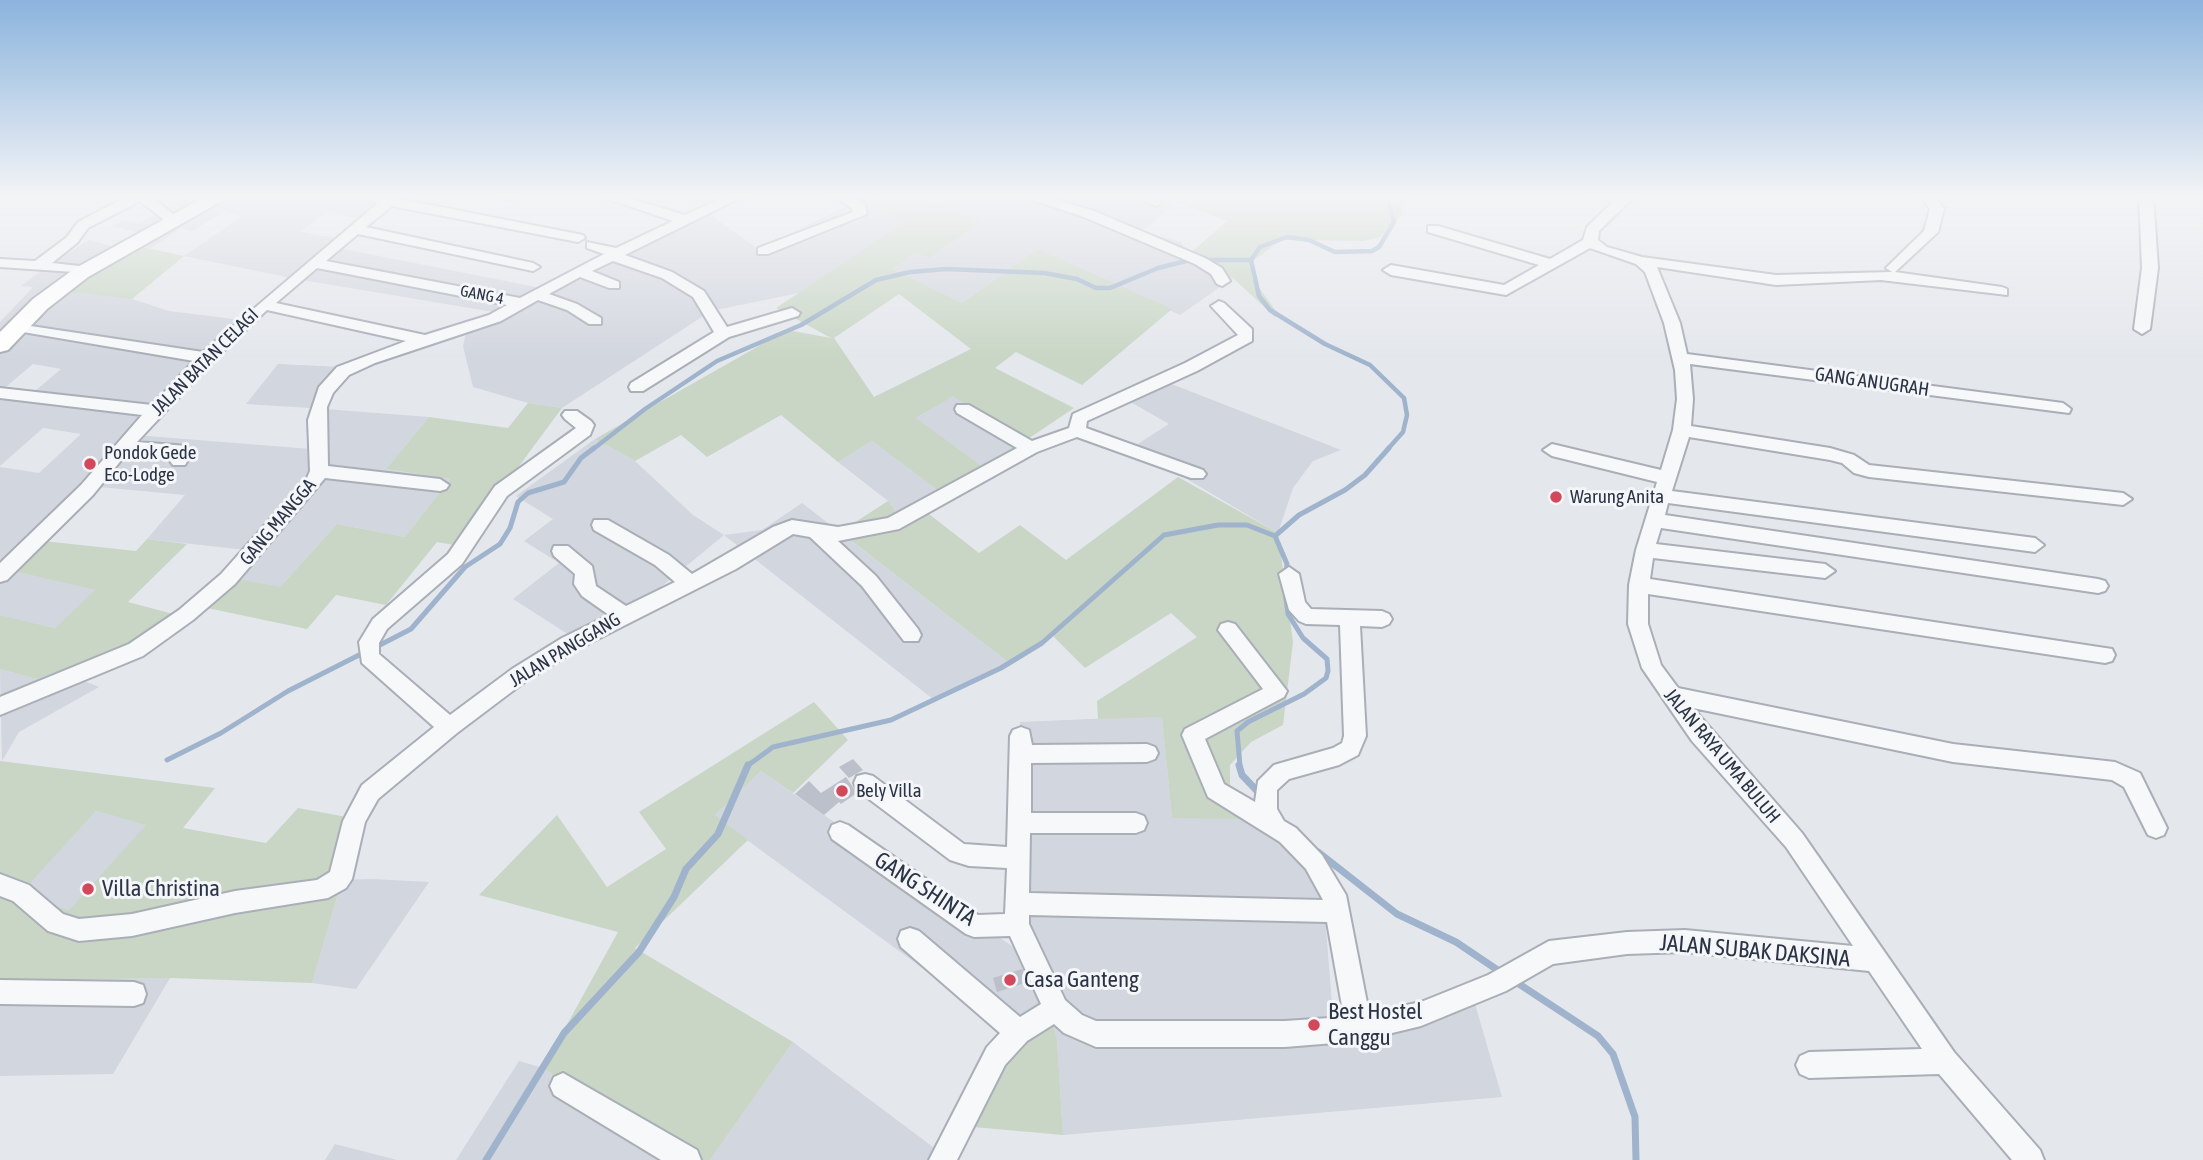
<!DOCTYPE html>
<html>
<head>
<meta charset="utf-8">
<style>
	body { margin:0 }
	canvas { display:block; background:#e4e7ec }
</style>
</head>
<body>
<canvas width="2203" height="1160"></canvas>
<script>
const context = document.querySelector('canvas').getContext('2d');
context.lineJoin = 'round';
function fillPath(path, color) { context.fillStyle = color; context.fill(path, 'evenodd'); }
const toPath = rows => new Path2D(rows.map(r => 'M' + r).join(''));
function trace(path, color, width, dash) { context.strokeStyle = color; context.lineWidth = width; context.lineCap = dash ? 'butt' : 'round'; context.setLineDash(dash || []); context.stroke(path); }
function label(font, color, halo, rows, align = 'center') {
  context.font = font + ' "Asap Condensed",sans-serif'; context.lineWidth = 6; context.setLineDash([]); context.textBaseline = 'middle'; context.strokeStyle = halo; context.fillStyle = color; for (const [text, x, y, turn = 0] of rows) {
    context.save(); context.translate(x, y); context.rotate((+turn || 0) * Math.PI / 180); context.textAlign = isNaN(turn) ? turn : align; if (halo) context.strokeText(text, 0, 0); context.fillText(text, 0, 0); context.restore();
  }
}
fillPath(toPath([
	[193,195,374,195,391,199,366,220,327,212,300,232,342,239,333,247,541,288,701,208,758,249,866,197,906,222,799,293,711,311,562,408,528,403,473,387,463,346,468,325,494,312,296,279,184,256,242,216,225,211,192,231,181,228,151,248,130,244,132,299,169,311,242,320,135,435,323,450,310,408,246,404,278,364,341,367,311,408,429,417,386,469,450,479,405,537,337,524,279,588,221,576,246,550,147,539,185,495,89,486,6,569,96,590,55,628,0,615,0,467,39,473,81,434,43,428,0,466,0,396,28,397,61,369,33,364,0,392,0,322,33,287,21,286,52,263,89,240,114,247,136,232,112,226,123,220,139,223],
	[944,195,1186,195,1142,231,1181,242,1188,255,1233,278,1180,315,1038,249,962,303,893,269,917,252,979,224,940,204],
	[1151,376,1341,450,1313,461,1293,488,1278,533,1133,447,1169,424,1120,396],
	[953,395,1022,443,984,468,915,419],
	[595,439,635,461,693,515,724,535,762,530,802,503,1008,662,933,699,724,535,588,647,513,599,559,563,524,541,553,519,516,496],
	[872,441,945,496,899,516,888,501,838,462],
	[0,669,36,679,59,671,99,687,19,732,2,761],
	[1162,716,1172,817,1261,818,1314,852,1324,904,1333,1016,1475,1004,1502,1097,1063,1135,1057,1039,1044,1001,1006,1029,714,816,761,771,1029,958,1020,722],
	[96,811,147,825,69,910,18,895],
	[372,879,429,882,356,989,312,983,342,880],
	[170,978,113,1074,0,1076,0,981],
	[793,1042,937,1150,930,1160,710,1160],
	[519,1061,543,1068,681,1160,456,1160],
	[335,1144,397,1160,325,1160]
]), '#d2d6de');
fillPath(toPath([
	[891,195,924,195,980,223,929,258,917,252,893,269,962,303,1038,249,1172,309,1082,385,1016,352,995,368,1074,408,1022,443,953,396,916,418,984,468,945,496,872,441,838,462,781,415,707,457,681,435,635,461,595,439,787,330,831,338,776,308,905,222,875,203],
	[899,294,971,349,874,397,834,338],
	[1186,195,1249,195,1262,199,1267,195,1402,195,1402,215,1380,237,1364,241,1281,240,1253,261,1252,278,1278,314,1275,317,1233,278,1188,255,1227,221,1177,202],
	[130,244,184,256,132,299,62,291],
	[528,403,562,408,460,546,437,542,386,605,336,595,307,629,193,605,221,576,280,587,337,524,405,537,450,479,386,469,429,417,508,428],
	[1178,477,1278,533,1293,642,1283,725,1251,742,1230,765,1230,794,1254,819,1172,818,1162,717,1098,719,1097,701,1197,637,1171,613,1085,668,1052,635,1008,662,840,532,888,501,899,516,920,507,979,553,1020,525,1066,560],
	[147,539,187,544,128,602,181,616,119,650,36,679,0,669,0,615,55,628,95,590,5,569,34,540,136,551],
	[814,702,848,740,793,793,761,771,715,815,748,840,635,948,793,1042,710,1160,681,1160,543,1068,618,932,479,895,557,815,607,887,666,849,639,812],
	[0,761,215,788,183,828,266,843,298,808,352,818,342,880,312,983,170,978,0,981],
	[96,811,146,825,69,910,19,895],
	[1045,1001,1057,1039,1063,1135,951,1125,1006,1029]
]), '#c9d6c5');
trace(toPath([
	[1387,195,1394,222,1379,247,1372,251,1335,252,1309,240,1287,237,1260,247,1251,260,1259,296,1270,310,1325,344,1370,365,1404,398,1407,415,1403,432,1387,450],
	[592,450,645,409,717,361,801,325,876,280,910,272,946,269,1044,273,1077,279,1096,288,1110,288,1158,268,1190,260,1251,260]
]), '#9fb4cc', 4.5);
trace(toPath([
	[1286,575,1287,564,1275,536,1299,515,1345,490,1365,475,1389,448],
	[376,647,411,629,465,567,500,544,510,528,518,502,528,493,564,482,581,458,594,448],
	[167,760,221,733,288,691,367,651],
	[747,766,773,747,891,720,1001,668,1042,643,1164,535,1218,525,1247,525,1275,536],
	[1240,766,1237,731,1248,722,1304,694,1326,678,1328,671,1327,659,1303,638,1288,614,1285,591]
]), '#9fb4cc', 5);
trace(toPath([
	[1239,765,1242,775,1260,794],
	[1318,852,1397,914,1456,942,1502,973],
	[1513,980,1598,1036,1613,1054,1635,1117,1636,1160],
	[486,1160,564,1033,639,952,674,897,686,869,718,834,748,765]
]), '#9fb4cc', 7);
fillPath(toPath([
	[853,759,863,770,849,778,839,767],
	[846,777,857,793,841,804,839,802,824,815,795,794,809,781,821,793],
	[1022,969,1028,982,997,992,993,978]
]), '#bbc0ca');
const minor = toPath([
	[130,195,150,195,180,220,178,223,168,223,140,201,88,228,77,243,52,263,89,267,89,273,0,267,0,259,35,261,67,237,78,222,130,195],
	[351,195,403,195,400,199,583,235,585,238,578,242,392,206,366,227,533,263,540,267,533,271,358,234,326,261,520,298,604,254,587,248,587,242,616,248,673,221,597,195,618,195,685,215,728,195,746,195,625,255,672,272,704,291,727,327,792,308,800,313,798,316,729,337,643,391,631,391,629,387,631,383,714,332,693,297,662,278,613,261,592,271,619,282,619,288,609,288,580,277,549,294,577,304,601,318,601,324,589,324,567,310,538,300,501,321,375,363,349,375,333,393,327,407,328,466,440,479,449,485,446,489,440,491,325,478,235,584,193,620,143,656,0,715,0,697,129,644,179,610,221,574,307,478,310,471,308,420,319,387,337,367,406,341,267,310,212,362,137,442,187,446,192,453,185,465,173,465,170,461,173,456,127,453,93,495,7,580,0,582,0,563,81,485,142,415,0,398,0,388,152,405,194,361,17,331,9,326,11,323,203,352,378,203,351,195],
	[317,268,507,305,489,315,425,335,276,303,317,268],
	[499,195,516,195,517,196,510,200,499,195],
	[831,195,848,195,864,203,867,214,768,254,758,254,758,248,853,212,852,208,831,195],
	[1018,195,1040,195,1094,211,1205,258,1222,268,1230,281,1222,286,1217,284,1211,274,1195,264,1084,217,1018,195],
	[1129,195,1149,195,1163,202,1156,206,1129,195],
	[1592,195,1636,195,1599,231,1598,240,1607,247,1642,257,1776,275,1892,272,1886,268,1889,265,1924,231,1930,209,1920,195,1934,195,1944,209,1938,232,1895,272,2002,287,2007,289,2007,295,1881,280,1776,285,1657,267,1680,323,1687,354,2063,403,2071,409,2069,413,1690,364,1693,399,1691,426,1830,448,1854,455,1869,465,2123,493,2132,499,2123,505,1869,477,1854,473,1842,463,1830,460,1689,437,1672,491,2035,538,2044,545,2035,552,1668,503,1665,515,2098,579,2105,581,2108,586,2105,591,2098,593,1661,528,1656,544,1825,564,1835,571,1825,578,1653,558,1650,579,2112,649,2115,655,2112,661,2105,663,1648,594,1648,624,1661,665,1678,688,1953,744,2115,762,2140,773,2167,828,2164,835,2156,838,2148,835,2124,787,2112,780,1953,762,1693,708,1802,833,1954,1052,2040,1150,2044,1160,2012,1160,1939,1074,1809,1078,1800,1074,1796,1065,1800,1056,1809,1052,1922,1049,1869,971,1685,952,1627,954,1553,964,1506,991,1421,1026,1359,1041,1285,1047,1096,1047,1064,1033,1054,1024,1027,1041,1005,1065,957,1160,929,1160,987,1047,1000,1033,901,947,898,939,901,931,910,928,919,931,1020,1017,1041,1004,1010,936,974,937,966,934,832,839,829,832,832,825,840,822,848,825,978,915,1005,914,1007,868,969,866,950,860,857,790,854,783,857,776,865,774,873,776,964,844,1007,847,1010,736,1013,730,1021,727,1029,730,1032,745,1147,744,1155,747,1158,753,1155,759,1147,762,1031,763,1031,813,1136,813,1144,816,1147,823,1144,830,1136,833,1030,833,1029,893,1323,900,1306,869,1280,842,1208,797,1182,735,1185,729,1263,689,1218,630,1221,624,1228,622,1235,624,1287,691,1284,697,1205,739,1224,784,1255,802,1258,781,1274,765,1333,748,1342,743,1344,736,1340,625,1306,624,1299,621,1289,610,1279,574,1289,567,1299,574,1305,602,1311,609,1382,611,1389,614,1392,619,1389,624,1382,627,1360,626,1366,736,1358,755,1339,765,1289,779,1277,790,1277,809,1284,821,1296,828,1322,855,1346,895,1369,1013,1421,1002,1488,975,1549,941,1627,932,1685,930,1853,946,1786,847,1692,741,1642,668,1628,624,1629,585,1636,550,1657,482,1552,456,1543,450,1552,444,1661,470,1673,430,1677,399,1675,370,1664,323,1645,272,1636,264,1590,248,1506,295,1391,275,1383,270,1391,265,1504,285,1539,265,1428,232,1428,226,1438,226,1550,259,1583,240,1587,227,1613,202,1592,195],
	[1029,915,1327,922,1344,1017,1285,1021,1096,1021,1082,1015,1065,1000,1029,924,1029,915],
	[2139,195,2153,195,2158,268,2150,329,2142,334,2134,329,2142,268,2139,195],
	[1219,301,1224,303,1252,329,1252,341,1197,371,1087,421,1086,428,1203,470,1206,474,1203,478,1191,478,1077,437,1037,452,899,529,838,541,876,576,918,629,921,635,918,641,904,641,862,586,810,537,793,534,736,569,576,650,526,681,457,733,378,799,365,822,352,879,346,888,328,898,235,913,132,936,79,941,48,931,13,901,0,896,0,874,29,885,63,914,79,919,132,914,235,891,317,880,330,872,343,821,362,785,434,727,362,663,359,642,373,619,448,554,495,486,576,428,565,419,562,415,565,411,577,411,591,421,594,425,590,435,507,496,462,564,387,629,379,643,379,654,450,715,512,669,562,638,609,615,582,596,574,584,575,574,554,556,552,551,554,546,568,546,592,566,596,586,626,606,675,582,655,565,594,530,592,525,594,520,608,520,669,555,692,574,773,527,792,520,838,527,888,518,1017,448,957,413,955,409,957,405,969,405,1032,441,1069,428,1073,414,1185,363,1238,335,1211,306,1219,301],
	[0,980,134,982,143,985,146,994,143,1003,134,1006,0,1004,0,980],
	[563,1073,697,1150,701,1160,661,1160,554,1095,550,1086,554,1077,563,1073]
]);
const secondary = toPath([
	[208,195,232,195,88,277,47,309,8,350,0,352,0,332,33,299,74,269,208,195]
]);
trace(minor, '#a9aeb7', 4);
trace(secondary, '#a9aeb7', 4);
fillPath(minor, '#f7f8fa');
fillPath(secondary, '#fff');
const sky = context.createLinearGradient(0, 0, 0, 357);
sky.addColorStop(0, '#8bb4dd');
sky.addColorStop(0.55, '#f3f4f6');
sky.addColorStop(1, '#f3f4f600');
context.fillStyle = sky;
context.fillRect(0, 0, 2203, 357);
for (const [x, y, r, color] of [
	[90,464,7,"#d1495b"],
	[1556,497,7,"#d1495b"],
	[842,791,7,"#d1495b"],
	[88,889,7,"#d1495b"],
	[1010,980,7,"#d1495b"],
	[1314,1025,7,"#d1495b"]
]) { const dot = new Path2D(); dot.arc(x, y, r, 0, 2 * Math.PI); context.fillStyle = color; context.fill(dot); trace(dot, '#f4f6f9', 2.5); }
label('16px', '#2b3445', '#f4f6f9', [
	["GANG 4",482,295,11]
]);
label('19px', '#2b3445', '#f4f6f9', [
	["JALAN BATAN CELAGI",205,362,-45],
	["GANG ANUGRAH",1872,382,8],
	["GANG MANGGA",278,522,-50],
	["JALAN PANGGANG",565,650,-31],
	["JALAN RAYA UMA BULUH",1722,756,50]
]);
label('19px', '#2b3445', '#f4f6f9', [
	["Pondok Gede",104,453],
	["Eco-Lodge",104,475],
	["Warung Anita",1570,497],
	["Bely Villa",856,791]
], 'left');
label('23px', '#2b3445', '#f4f6f9', [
	["Villa Christina",102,889],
	["Casa Ganteng",1024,980],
	["Best Hostel",1328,1012],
	["Canggu",1328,1038]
], 'left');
label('23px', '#2b3445', '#f4f6f9', [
	["GANG SHINTA",925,889,33],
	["JALAN SUBAK DAKSINA",1755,951,5]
]);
</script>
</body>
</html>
